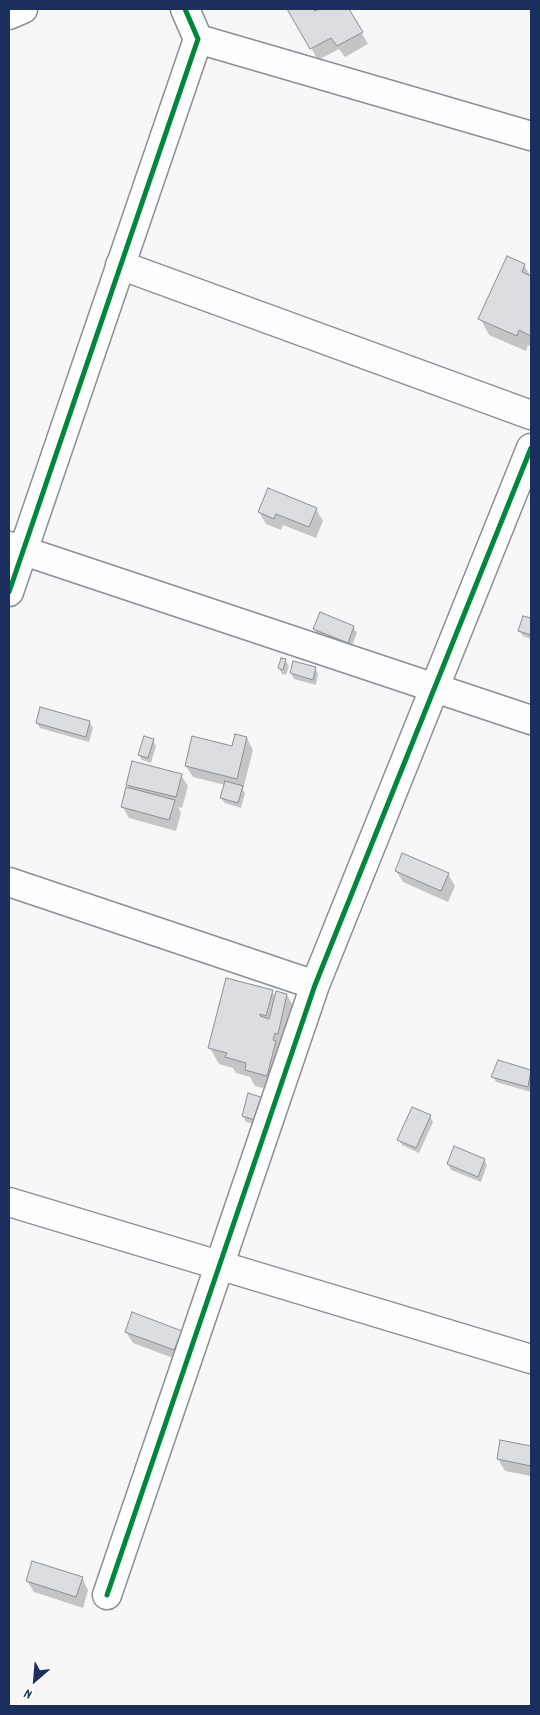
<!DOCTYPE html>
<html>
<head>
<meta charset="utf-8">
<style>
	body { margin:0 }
	#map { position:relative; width:540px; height:1715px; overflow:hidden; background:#f7f7f8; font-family:Dekko,sans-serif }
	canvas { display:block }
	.frame { position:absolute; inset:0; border:10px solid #1b2f5e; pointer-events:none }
	.north { position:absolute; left:10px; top:1655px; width:50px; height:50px; -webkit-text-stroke:4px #fff; paint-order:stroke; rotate:207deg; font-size:14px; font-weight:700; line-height:20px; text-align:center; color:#1b2f5e }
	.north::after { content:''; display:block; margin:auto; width:18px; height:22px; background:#1b2f5e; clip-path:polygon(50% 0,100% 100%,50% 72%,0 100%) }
</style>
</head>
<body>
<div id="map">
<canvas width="540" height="1715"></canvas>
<div class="frame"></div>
<div class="north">N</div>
</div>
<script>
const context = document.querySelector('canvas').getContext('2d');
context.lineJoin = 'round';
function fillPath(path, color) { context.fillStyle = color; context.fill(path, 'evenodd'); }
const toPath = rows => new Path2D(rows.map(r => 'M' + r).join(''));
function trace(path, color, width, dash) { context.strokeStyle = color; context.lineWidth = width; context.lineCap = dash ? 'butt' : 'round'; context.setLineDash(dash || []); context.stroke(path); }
fillPath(toPath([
	[289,9,312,9,315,13,322,9,348,9,368,44,345,57,339,49,318,60],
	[524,265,531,277,531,347,528,345,526,351,489,335,480,318],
	[316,509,323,521,316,538,283,525,281,530,266,524,259,512],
	[524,617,531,620,531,639,523,636,519,630],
	[353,627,357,633,351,648,318,635,314,629],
	[285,660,289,666,286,675,282,674,279,668],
	[315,668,318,674,316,685,294,679,291,673],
	[89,722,93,728,89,742,40,728,37,723],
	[247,738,253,750,243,790,245,793,241,808,225,803,221,798,225,785,193,777,186,766,233,747],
	[153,740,156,746,151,763,142,760,139,755],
	[181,775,188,786,182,808,178,807,181,813,176,831,129,818,122,806,130,789,127,785],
	[396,871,448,874,455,886,448,902,403,882],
	[272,991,276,998,287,995,296,1011,276,1091,255,1086,250,1077,236,1073,233,1068,219,1064,210,1048],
	[499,1061,531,1071,531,1092,496,1082,493,1076],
	[267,1105,261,1126,246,1122,243,1116],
	[430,1116,433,1122,419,1153,402,1145,399,1140],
	[484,1160,487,1165,481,1182,451,1170,448,1164],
	[126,1332,181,1332,188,1343,181,1361,133,1343],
	[501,1442,531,1447,531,1476,505,1471,498,1459],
	[82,1578,88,1590,83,1608,34,1592,27,1581]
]), '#0003');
const building = toPath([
	[287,9,313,9,315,11,319,9,349,9,363,32,337,46,331,38,310,49,287,9],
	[507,256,525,264,522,272,531,276,531,336,519,330,517,336,478,319,507,256],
	[268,488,317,508,309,527,276,514,274,519,258,512,268,488],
	[320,612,354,626,348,643,313,629,320,612],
	[523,616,531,618,531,635,518,631,523,616],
	[281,658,286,659,283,670,278,668,281,658],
	[293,661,316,667,313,680,290,673,293,661],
	[40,707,90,721,86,737,36,723,40,707],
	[235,734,247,737,237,779,185,766,192,736,232,746,235,734],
	[144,736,154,739,148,758,138,755,144,736],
	[132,761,182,774,176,797,126,785,132,761],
	[225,781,243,786,238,803,220,798,225,781],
	[126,787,175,800,169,820,121,807,126,787],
	[402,853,449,873,441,891,395,871,402,853],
	[226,978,273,990,266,1016,260,1014,260,1016,269,1019,276,991,287,994,278,1034,275,1033,273,1040,276,1041,267,1076,245,1070,246,1063,225,1057,227,1053,208,1048,226,978],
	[498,1060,531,1070,528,1087,491,1077,498,1060],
	[248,1093,264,1098,258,1121,242,1116,248,1093],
	[412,1107,431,1115,416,1148,397,1140,412,1107],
	[454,1146,485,1159,478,1177,447,1164,454,1146],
	[132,1312,182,1331,174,1350,125,1332,132,1312],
	[500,1440,531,1446,531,1466,497,1459,500,1440],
	[32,1561,83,1577,76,1597,26,1581,32,1561]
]);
fillPath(building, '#dcdde0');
trace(building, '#8a8e97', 1);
const minor = toPath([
	[198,39,531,136],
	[120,265,531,415],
	[9,546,531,720],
	[9,592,198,39,185,9],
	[9,882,315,985],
	[9,1202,531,1359],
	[107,1595,315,985,531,448]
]);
const major = toPath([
	[9,15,23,9]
]);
trace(minor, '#8a8e97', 31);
trace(major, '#8a8e97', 31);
trace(minor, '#fefefe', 28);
trace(major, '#fefefe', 28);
trace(toPath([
	[9,592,198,39,185,9],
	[107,1595,315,985,531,448]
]), '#00873e', 5);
</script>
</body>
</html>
